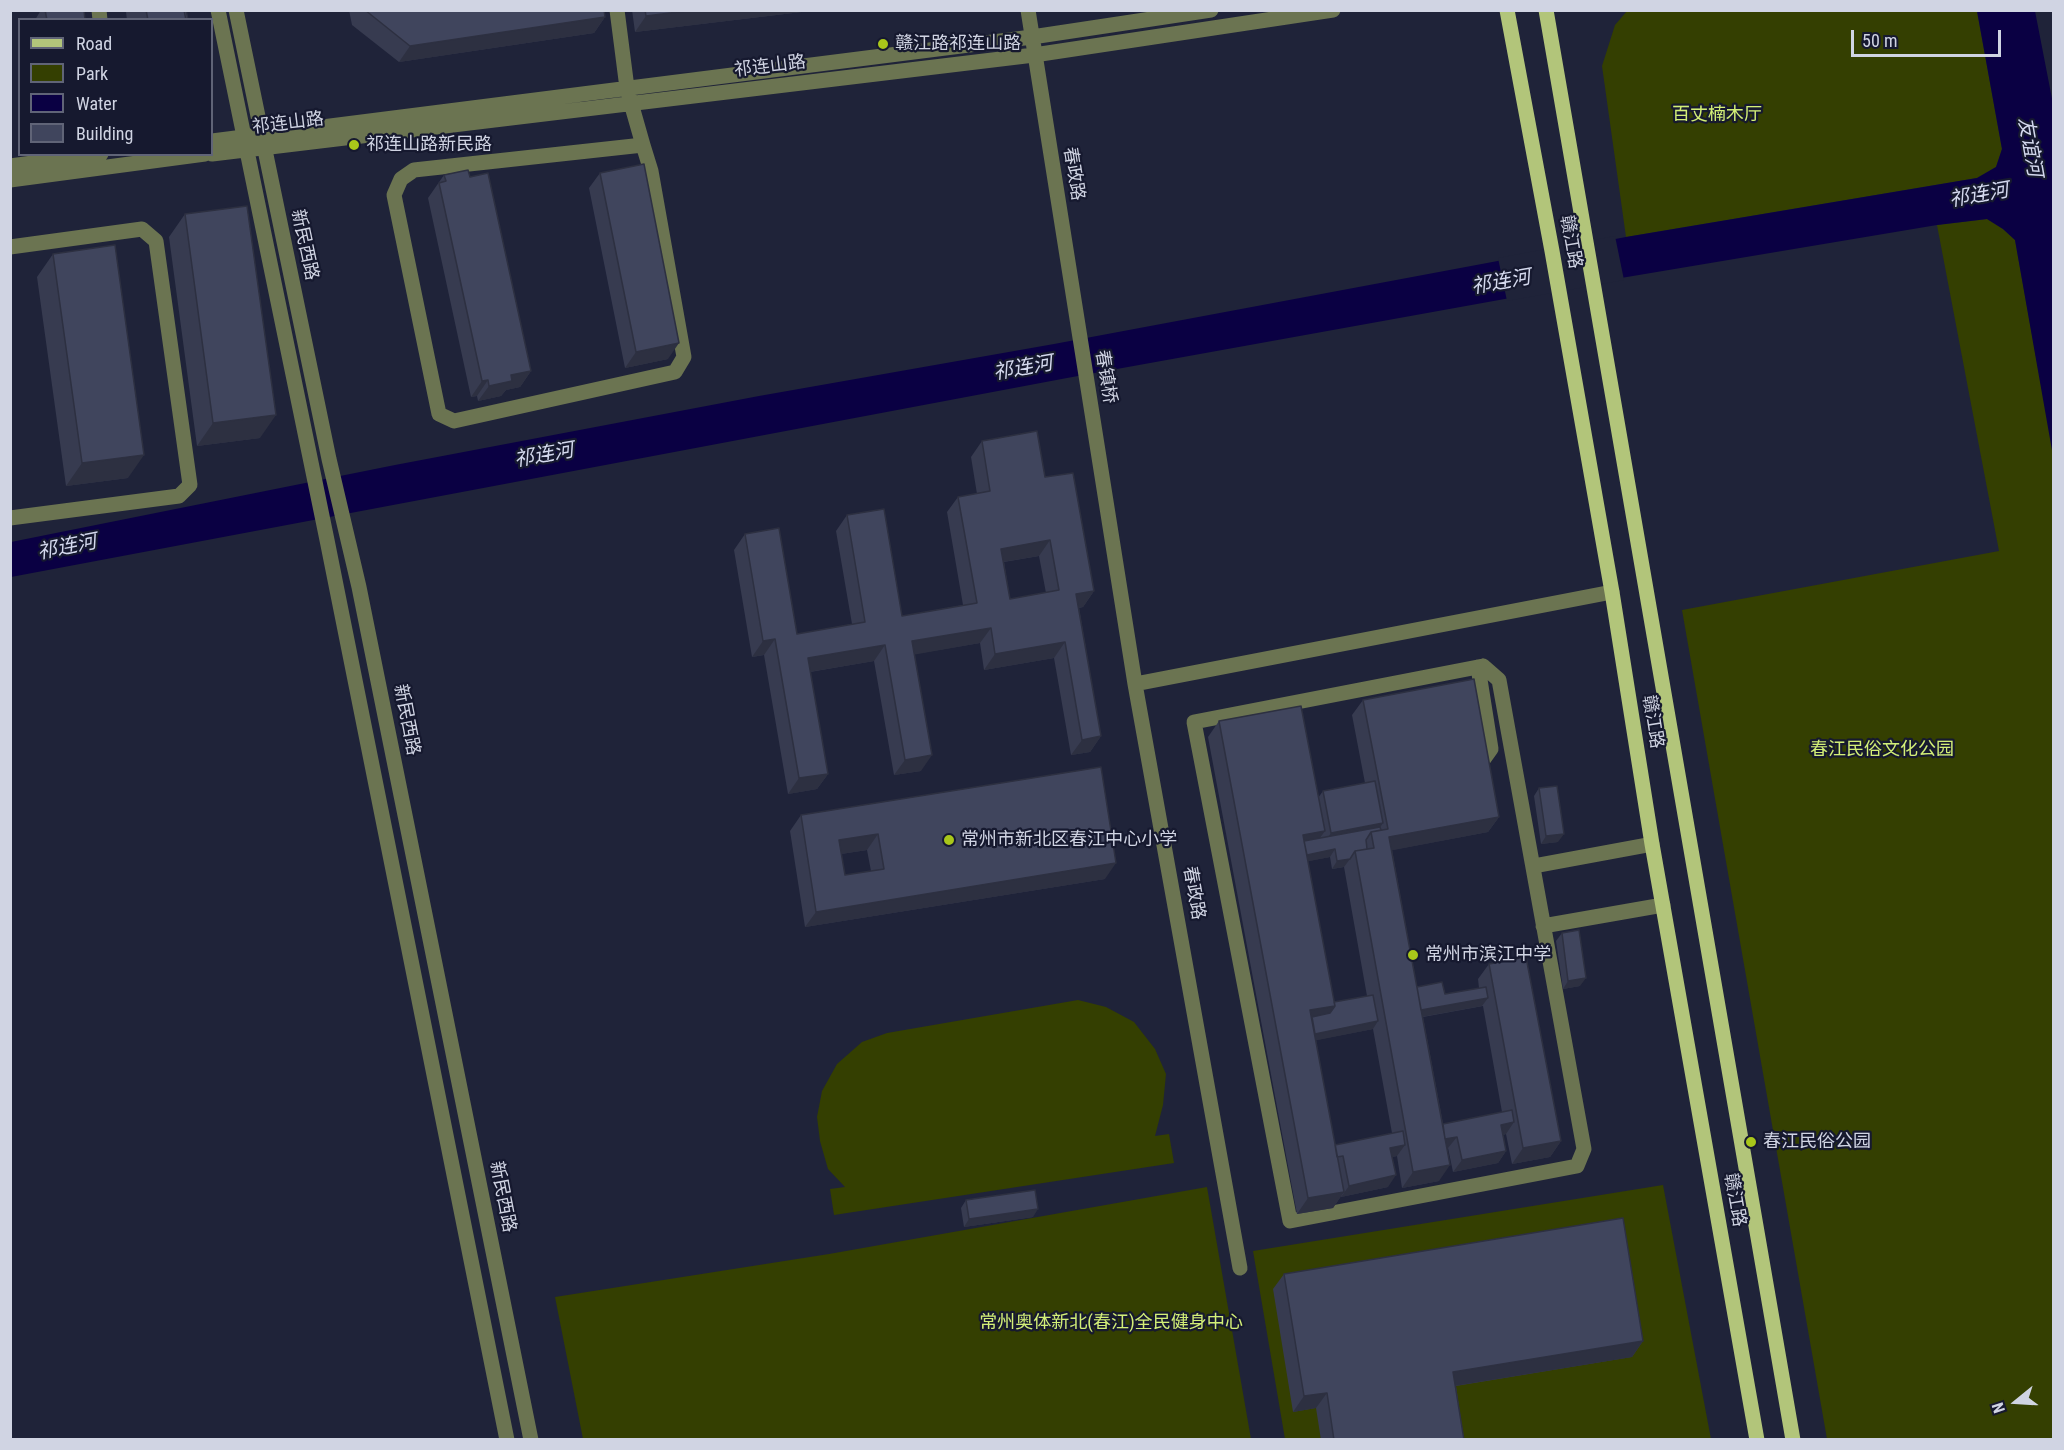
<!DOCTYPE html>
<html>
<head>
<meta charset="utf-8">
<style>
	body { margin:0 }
	#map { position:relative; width:2064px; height:1450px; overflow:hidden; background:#1f2339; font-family:"Roboto Condensed",sans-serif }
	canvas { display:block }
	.frame { position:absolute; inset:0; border:12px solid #d0d4e3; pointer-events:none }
	.legend { position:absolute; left:18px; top:18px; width:195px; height:138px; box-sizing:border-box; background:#16192f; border:2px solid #606477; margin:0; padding:8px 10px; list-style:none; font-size:18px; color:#d0d4e3 }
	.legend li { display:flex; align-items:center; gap:12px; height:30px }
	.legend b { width:30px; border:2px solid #606477 }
	.north { position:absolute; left:1986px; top:1372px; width:60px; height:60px; -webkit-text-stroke:4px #16192f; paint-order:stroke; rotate:252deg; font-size:16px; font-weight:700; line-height:24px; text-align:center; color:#d0d4e3 }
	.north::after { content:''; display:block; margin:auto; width:21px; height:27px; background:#d0d4e3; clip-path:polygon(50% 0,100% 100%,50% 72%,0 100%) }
	.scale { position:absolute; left:1851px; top:30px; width:150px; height:27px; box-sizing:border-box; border:3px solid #d0d4e3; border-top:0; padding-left:8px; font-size:18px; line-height:21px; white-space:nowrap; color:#d0d4e3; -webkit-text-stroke:4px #16192f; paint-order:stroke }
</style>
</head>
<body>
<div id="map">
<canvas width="2064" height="1450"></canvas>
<div class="frame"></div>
<ul class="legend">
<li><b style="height:8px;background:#b2c57a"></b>Road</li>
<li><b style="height:16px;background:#343f01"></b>Park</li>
<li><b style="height:16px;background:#0a0043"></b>Water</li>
<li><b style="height:16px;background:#40455d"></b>Building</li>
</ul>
<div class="north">N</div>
<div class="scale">50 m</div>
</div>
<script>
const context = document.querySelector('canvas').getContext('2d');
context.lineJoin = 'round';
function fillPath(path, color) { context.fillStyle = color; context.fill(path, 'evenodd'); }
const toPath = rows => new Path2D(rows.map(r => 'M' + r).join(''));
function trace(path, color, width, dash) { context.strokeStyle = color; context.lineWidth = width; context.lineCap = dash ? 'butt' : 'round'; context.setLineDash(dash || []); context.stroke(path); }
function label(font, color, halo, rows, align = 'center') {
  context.font = font + ' "Roboto Condensed","Noto Sans SC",sans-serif'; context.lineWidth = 4.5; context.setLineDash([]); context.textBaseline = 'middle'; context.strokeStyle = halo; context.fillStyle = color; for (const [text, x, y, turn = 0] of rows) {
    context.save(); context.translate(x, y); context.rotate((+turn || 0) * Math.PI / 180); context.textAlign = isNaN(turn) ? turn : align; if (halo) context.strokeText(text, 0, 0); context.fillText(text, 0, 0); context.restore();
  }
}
fillPath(toPath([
	[1627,11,1977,11,2002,149,1996,167,1977,178,1626,237,1602,66,1615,25],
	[1987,219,2003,229,2015,240,2054,456,2053,1439,1827,1439,1682,610,1999,551,1937,225],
	[1078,1000,1106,1007,1134,1022,1155,1049,1166,1074,1163,1105,1155,1136,1169,1134,1174,1163,834,1215,830,1189,845,1187,828,1169,820,1141,817,1117,822,1091,837,1064,862,1042,887,1033],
	[1663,1185,1711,1439,1285,1439,1253,1251],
	[1207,1187,1251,1439,583,1439,555,1297,829,1254]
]), '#343f01');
fillPath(toPath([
	[1977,11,2035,11,2054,109,2053,456,2015,240,2003,229,1987,219,1937,225,1621,278,1067,378,11,577,11,542,395,465,759,396,1054,344,1626,237,1977,178,1996,167,2002,149]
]), '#0a0043');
fillPath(toPath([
	[1615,236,1624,280,1507,301,1498,258]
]), '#1f2339');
trace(toPath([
	[99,10,100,20],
	[218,10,327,540,507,1440],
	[236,10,329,459,359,587,531,1440],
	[617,10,627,88,631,103,643,145,651,171,684,357,675,372,454,421,439,414,394,195,401,179,414,170,643,145],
	[1028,10,1135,684,1240,1268],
	[212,141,1032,37,1211,10],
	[212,154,1034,55,1333,10],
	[10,166,101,154],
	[10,180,205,154],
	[10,247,142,229,156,241,190,485,179,496,10,518],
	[1483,666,1499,680,1584,1149,1577,1166,1290,1221,1194,722,1483,666],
	[1478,667,1491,749,1481,763],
	[1135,684,1612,592],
	[1533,866,1652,844],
	[1543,926,1663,905]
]), '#6b7451', 15);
trace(toPath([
	[1507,10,1552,251,1612,592,1652,844,1757,1440],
	[1546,10,1793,1440]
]), '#b2c57a', 15);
fillPath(toPath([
	[41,10,84,10,85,20,35,20],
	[127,10,186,10,188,20,127,20,126,12],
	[349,10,604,10,605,17,594,33,399,62,352,25],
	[632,10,818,10,635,32],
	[600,173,668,359,625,368,589,188],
	[444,175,470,177,531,371,520,387,506,390,501,396,478,401,477,396,471,397,428,198],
	[185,214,260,438,197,446,169,237],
	[53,254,128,478,66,486,37,277],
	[982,441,1045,477,1094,591,1083,607,1079,608,1101,736,1090,752,1071,755,1054,658,984,670,980,643,915,654,921,771,894,775,874,661,810,672,828,774,817,789,788,794,764,655,752,657,734,550,745,534,797,634,852,624,836,531,847,515,902,616,963,605,947,512,958,497,977,494,971,457],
	[1039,556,1046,593,1010,599,1004,562],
	[1363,700,1499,817,1488,832,1392,850,1417,987,1445,994,1479,988,1478,979,1489,964,1561,1141,1550,1157,1512,1164,1506,1134,1503,1135,1506,1151,1498,1163,1453,1172,1448,1148,1447,1149,1439,1181,1402,1188,1397,1156,1392,1157,1388,1187,1341,1197,1341,1196,1333,1208,1297,1214,1208,737,1219,721,1318,798,1323,791,1365,783,1352,715],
	[1330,857,1332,869,1344,867,1367,996,1334,1002,1308,861],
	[1483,1006,1502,1112,1443,1124,1423,1017],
	[1373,1029,1392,1133,1335,1145,1316,1040],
	[1539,788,1558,842,1541,844,1534,796],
	[801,815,1105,879,805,927,790,831],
	[867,850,871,871,845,875,841,854],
	[1562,933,1580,986,1563,989,1556,941],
	[966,1200,1033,1217,964,1227,961,1208],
	[1284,1274,1643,1341,1632,1357,1456,1386,1464,1440,1321,1440,1316,1408,1293,1412,1273,1289]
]), '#373b50');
fillPath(toPath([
	[694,10,818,10,635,32,646,16],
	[605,17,594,33,399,62,410,46],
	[679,343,668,359,625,368,636,352],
	[531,371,520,387,506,390,501,396,478,401,489,386,511,375],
	[488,380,477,396,471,397,482,381],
	[276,415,260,438,197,446,213,423],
	[144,455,128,478,66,486,82,463],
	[1050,540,1039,556,990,564,1001,549],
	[1094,591,1083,607,1065,610,1076,594],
	[991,628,980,643,901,657,912,641],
	[775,639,764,655,752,657,763,641],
	[1065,642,1054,658,984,670,995,654],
	[885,645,874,661,797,674,808,658],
	[1101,736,1090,752,1071,755,1082,740],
	[932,755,921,771,894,775,905,760],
	[828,774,817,789,788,794,799,778],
	[1499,817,1488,832,1378,853,1389,837],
	[1383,823,1375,835,1371,832,1323,845,1331,833],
	[1325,831,1314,846,1299,849,1303,835],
	[878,834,867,850,828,856,839,840],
	[1564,834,1558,842,1541,844,1546,836],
	[1335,849,1330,857,1295,864,1300,856],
	[1350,859,1344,867,1332,869,1337,861],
	[1116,863,1105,879,805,927,816,912],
	[1586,978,1580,986,1563,989,1568,981],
	[1488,998,1482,1006,1410,1019,1415,1011],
	[1335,1006,1324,1021,1306,1025,1310,1010],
	[1378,1021,1373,1029,1303,1043,1308,1035],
	[1514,1122,1506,1134,1493,1137,1501,1125],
	[1457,1137,1448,1148,1434,1151,1442,1139],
	[1561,1141,1550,1157,1512,1164,1523,1148],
	[1405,1145,1397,1156,1381,1160,1390,1148],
	[1506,1151,1498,1163,1453,1172,1462,1160],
	[1450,1165,1439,1181,1402,1188,1413,1172],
	[1396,1175,1388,1187,1341,1197,1349,1186],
	[1344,1192,1333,1208,1297,1214,1308,1198],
	[1038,1209,1033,1217,964,1227,969,1219],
	[1643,1341,1632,1357,1442,1388,1453,1372],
	[1327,1393,1316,1408,1293,1412,1304,1396]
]), '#2d3041');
const building = toPath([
	[45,10,84,10,85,20,47,20,45,10],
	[146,10,184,10,186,20,148,20,146,10],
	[184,10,186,10,188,20,186,20,184,10],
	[365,10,604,10,605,17,410,46,365,10],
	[645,10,694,10,646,16,645,10],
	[644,164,679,343,636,352,600,173,644,164],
	[468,170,470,177,488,173,531,371,511,375,512,381,489,386,488,380,482,381,439,183,446,181,444,175,468,170],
	[247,206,276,415,213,423,185,214,247,206],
	[115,245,144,455,82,463,53,254,115,245],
	[1037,431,1045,477,1073,473,1094,591,1076,594,1101,736,1082,740,1065,642,995,654,991,628,912,641,932,755,905,760,885,645,808,658,828,774,799,778,775,639,763,641,745,534,779,528,797,634,865,622,847,515,884,509,902,616,977,603,958,497,990,491,982,441,1037,431],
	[1050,540,1059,590,1010,599,1001,549,1050,540],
	[1474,679,1499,817,1389,837,1450,1165,1413,1172,1355,851,1374,848,1371,832,1388,829,1363,700,1474,679],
	[1301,706,1325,831,1303,835,1335,1006,1310,1010,1344,1192,1308,1198,1219,721,1301,706],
	[1101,767,1116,863,816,912,801,815,1101,767],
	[878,834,884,869,845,875,839,840,878,834],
	[1375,781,1383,823,1331,833,1323,791,1375,781],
	[1557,786,1564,834,1546,836,1539,788,1557,786],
	[1380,827,1381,830,1371,832,1366,840,1367,849,1355,851,1350,859,1337,861,1335,849,1307,855,1304,841,1380,827],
	[1579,930,1586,978,1568,981,1562,933,1579,930],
	[1526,957,1561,1141,1523,1148,1489,964,1526,957],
	[1442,982,1445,994,1486,987,1488,998,1421,1010,1417,987,1442,982],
	[1373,995,1378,1021,1315,1034,1312,1017,1330,1013,1335,1006,1334,1002,1373,995],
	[1512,1110,1514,1122,1501,1125,1506,1151,1462,1160,1457,1137,1445,1139,1443,1124,1512,1110],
	[1403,1131,1405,1145,1390,1148,1396,1175,1349,1186,1343,1156,1337,1157,1335,1145,1403,1131],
	[1035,1190,1038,1209,969,1219,966,1200,1035,1190],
	[1623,1218,1643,1341,1453,1372,1464,1440,1334,1440,1327,1393,1304,1396,1284,1274,1623,1218]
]);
fillPath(building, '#40455d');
trace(building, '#2d3041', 1.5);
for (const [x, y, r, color] of [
	[883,44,6,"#a9c71a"],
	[354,145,6,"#a9c71a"],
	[949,840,6,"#a9c71a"],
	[1413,955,6,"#a9c71a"],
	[1751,1142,6,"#a9c71a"]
]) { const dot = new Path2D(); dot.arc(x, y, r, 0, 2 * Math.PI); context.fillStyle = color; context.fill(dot); trace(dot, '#16192f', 2); }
label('18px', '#d0d4e3', '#16192f', [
	["赣江路祁连山路",895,44],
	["祁连山路新民路",366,145],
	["常州市新北区春江中心小学",961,840],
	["常州市滨江中学",1425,955],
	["春江民俗公园",1763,1142]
], 'left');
label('18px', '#d0d4e3', '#16192f', [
	["祁连山路",770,67,-7],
	["祁连山路",288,124,-7],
	["春政路",1073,174,81],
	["赣江路",1570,242,80],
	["新民西路",304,245,78],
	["春镇桥",1105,377,81],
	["新民西路",406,720,79],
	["赣江路",1652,722,81],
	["春政路",1193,893,80],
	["新民西路",502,1197,79],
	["赣江路",1734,1200,80]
]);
label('18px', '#d3ef77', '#16192f', [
	["百丈楠木厅",1717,115],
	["春江民俗文化公园",1882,750],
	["常州奥体新北(春江)全民健身中心",1111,1323]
]);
label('italic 20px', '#d4d9ee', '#16192f', [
	["友谊河",2029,147,80],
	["祁连河",1979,196,-10],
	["祁连河",1501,283,-10],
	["祁连河",1023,369,-10],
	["祁连河",544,456,-10],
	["祁连河",67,548,-11]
]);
</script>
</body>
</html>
